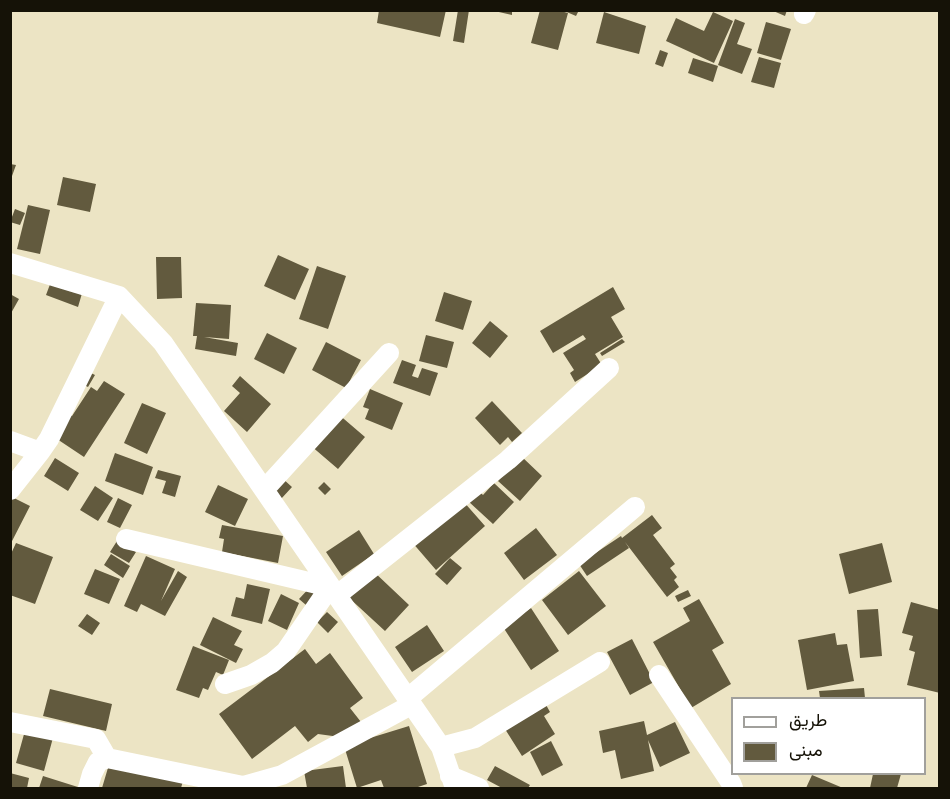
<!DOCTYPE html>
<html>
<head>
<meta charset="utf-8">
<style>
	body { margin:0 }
	#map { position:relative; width:950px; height:799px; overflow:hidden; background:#ece4c4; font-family:"Public Sans",Vazirmatn,sans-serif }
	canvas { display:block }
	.frame { position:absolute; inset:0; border:12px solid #151207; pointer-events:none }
	.legend { position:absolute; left:731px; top:697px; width:195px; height:78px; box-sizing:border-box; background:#fff; border:2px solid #a1a09c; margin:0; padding:8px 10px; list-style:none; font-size:18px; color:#151207 }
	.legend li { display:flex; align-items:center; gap:12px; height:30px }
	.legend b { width:30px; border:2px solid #a1a09c }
</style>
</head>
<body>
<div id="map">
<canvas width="950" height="799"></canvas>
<div class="frame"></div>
<ul class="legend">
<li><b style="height:8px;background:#fff"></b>طريق</li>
<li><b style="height:16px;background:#625a3e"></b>مبنى</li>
</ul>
</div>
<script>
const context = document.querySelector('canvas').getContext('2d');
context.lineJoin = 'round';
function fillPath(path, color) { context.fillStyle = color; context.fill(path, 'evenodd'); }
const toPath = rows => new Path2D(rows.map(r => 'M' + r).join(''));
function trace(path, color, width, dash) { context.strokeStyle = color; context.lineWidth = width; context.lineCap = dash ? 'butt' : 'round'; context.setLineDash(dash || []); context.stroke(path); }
fillPath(toPath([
	[379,10,446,10,440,37,377,23],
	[458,10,469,10,464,43,453,41],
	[490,10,512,10,512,15],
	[540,10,557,10,568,13,558,50,531,43],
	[562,10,579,10,576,16],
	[771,10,787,10,785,16],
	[604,12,646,26,639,54,596,43],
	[713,12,733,21,714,63,666,41,676,18,704,31],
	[735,19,745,23,737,44,752,49,742,74,718,65],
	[766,22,791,29,781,60,757,53],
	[660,50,668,53,663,67,655,64],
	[759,57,781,63,774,88,751,82],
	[693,58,718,66,713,82,688,73],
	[10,164,16,165,12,176,10,176],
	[63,177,96,184,90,212,57,205],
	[28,205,50,210,40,254,17,249],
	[15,209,25,213,20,225,10,222],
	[278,255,309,269,295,300,264,286],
	[156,257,181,257,182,298,157,299],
	[317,266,346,276,328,329,299,319],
	[52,279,83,290,78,307,46,295],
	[613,287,625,309,611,317,623,337,595,354,602,365,575,382,570,373,574,370,563,353,586,339,583,335,553,353,540,331],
	[444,292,472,301,463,330,435,321],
	[10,294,19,299,10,315],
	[196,303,231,305,229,339,204,337,238,343,236,356,195,349,197,336,193,336],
	[490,321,508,336,490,358,472,343],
	[267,333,297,348,284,374,254,359],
	[426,335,454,342,447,368,419,361],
	[622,339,625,342,602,356,600,353],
	[326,342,361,360,346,388,312,370],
	[402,360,416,365,412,376,418,378,422,368,438,373,430,396,393,383],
	[85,370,95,375,88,387,78,382],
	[240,376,271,404,247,432,224,411,240,393,232,386],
	[104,381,125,394,84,457,54,437,69,414,72,416,91,387,97,391],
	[370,389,403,403,392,430,365,419,369,409,363,407],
	[492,401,522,433,512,442,508,437,500,445,475,418],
	[142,403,166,413,147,454,124,443],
	[337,413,365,437,338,469,310,445],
	[115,453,153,467,143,495,105,481],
	[521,456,542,476,520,501,498,481],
	[55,458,79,473,68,491,44,476],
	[158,470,181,476,175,497,162,493,166,481,155,478],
	[282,478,292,487,281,499,272,490],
	[324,482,331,489,325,495,318,488],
	[494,483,514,502,493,524,468,501,478,490,483,495],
	[218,485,248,499,235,526,205,512],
	[95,486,113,498,98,521,80,510],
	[10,496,30,506,10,545],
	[118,498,132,505,120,528,107,522],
	[463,501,485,526,436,570,411,541],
	[652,515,662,528,653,535,675,564,670,568,677,577,674,580,679,587,667,597,625,542,629,548,587,576,579,564,621,536,622,538],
	[222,525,283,536,278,563,222,552,224,539,219,538],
	[536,528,557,555,524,580,504,553],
	[359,530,374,554,342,576,326,552],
	[117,541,136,552,129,563,110,552],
	[16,543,53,557,35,604,10,595,10,556],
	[882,543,892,582,849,594,839,554],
	[111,554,130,566,123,578,104,565],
	[146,556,175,569,161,601,178,571,187,577,165,616,141,604,137,612,124,606],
	[450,558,462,568,447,585,435,574],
	[95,569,120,579,109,604,84,594],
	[372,570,409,605,385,631,347,596],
	[579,571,606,606,568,635,542,600],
	[247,584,270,589,262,624,231,616,236,597,244,599],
	[312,585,319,591,306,605,299,599],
	[688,590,691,596,678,602,675,596],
	[281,594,299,603,287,630,268,621],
	[699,599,724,643,712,650,731,684,691,708,653,642,690,621,683,608],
	[911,602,940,610,940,693,907,685,915,652,909,650,913,636,902,633],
	[531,608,559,651,531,670,503,627],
	[878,609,882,656,860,658,857,610],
	[327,612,338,622,328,633,317,622],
	[87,614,100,623,92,635,78,626],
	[213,617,242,631,234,645,243,649,236,663,200,645],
	[427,625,444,651,412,672,395,647],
	[835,633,837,645,847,644,854,681,807,690,798,640],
	[632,639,654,682,630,695,607,652],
	[193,646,229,660,223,675,216,672,208,690,203,688,199,698,176,690],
	[305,649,316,664,330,653,363,698,350,708,361,722,340,737,318,734,308,742,295,726,252,759,219,714],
	[864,688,865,698,820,698,819,691],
	[50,689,112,704,106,731,43,716],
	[545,703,550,712,544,716,555,734,522,756,505,729],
	[644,721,647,735,675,722,690,753,660,767,648,740,654,771,621,779,615,750,603,753,599,731],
	[409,726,427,784,415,788,384,788,381,780,357,788,344,746],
	[26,727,54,734,44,771,16,763],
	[551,741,563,765,542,776,530,752],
	[110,761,183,781,181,788,102,788],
	[343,766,346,788,307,788,304,771],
	[495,766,530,785,528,788,502,788,487,780],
	[10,773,29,778,27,788,10,788],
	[873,774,901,774,897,788,870,788],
	[812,775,843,788,806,788],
	[43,776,81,788,39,788]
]), '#625a3e');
trace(toPath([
	[804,14,806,10],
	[10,263,119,296,163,343,441,747,455,788],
	[10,441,40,452,49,439,119,296],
	[10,490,40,452],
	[264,490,389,353],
	[126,539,330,587,286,651,272,663,251,675,225,684],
	[336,596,508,460,609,368],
	[659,675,731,783,733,788],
	[407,699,635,507],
	[10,722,96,739,107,758],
	[441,747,475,738,600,662],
	[450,776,479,788],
	[88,788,92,774,98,762,107,758,243,786,282,775,411,705]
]), '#fff', 20);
</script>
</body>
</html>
